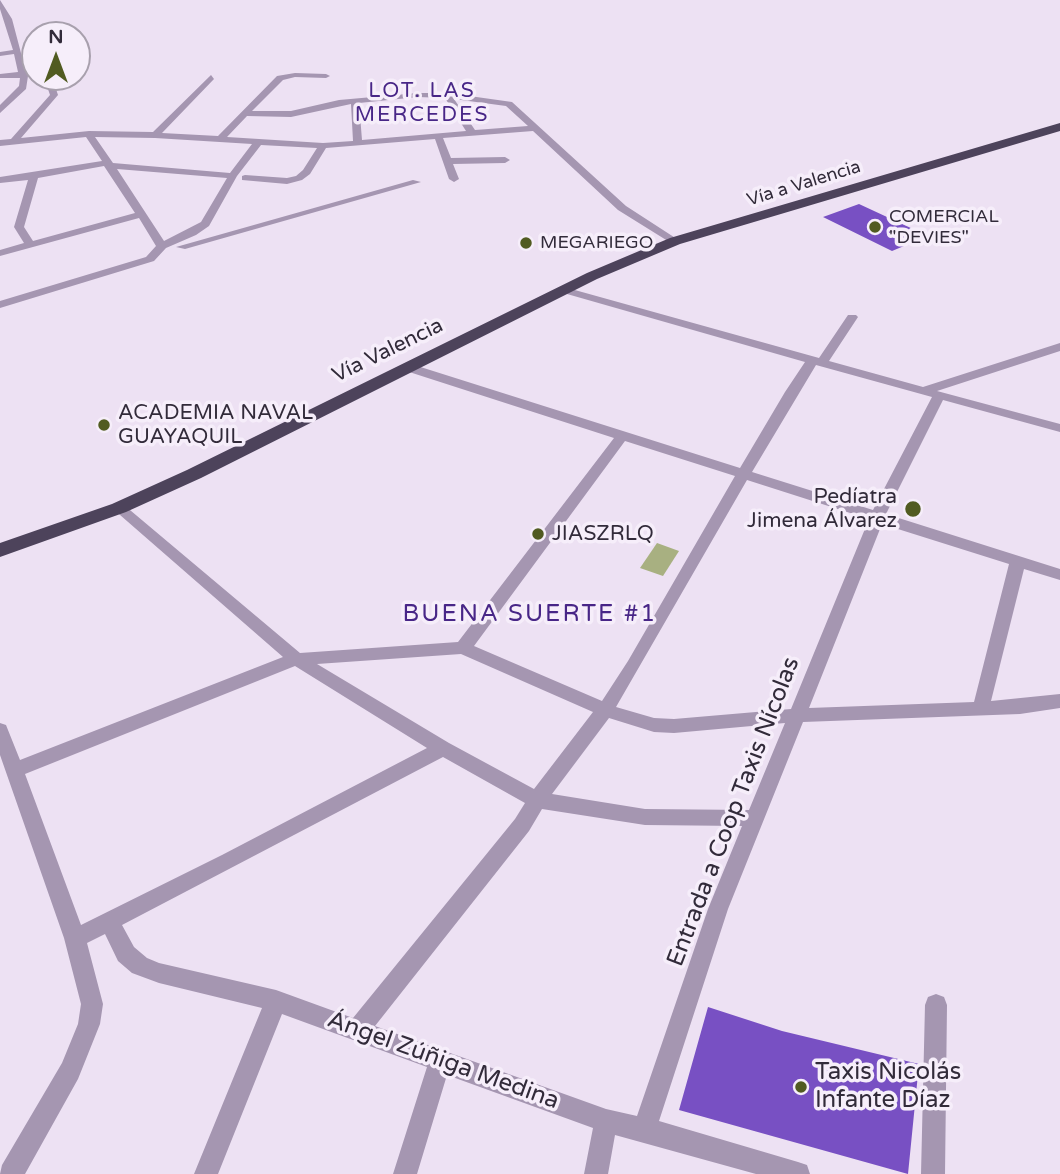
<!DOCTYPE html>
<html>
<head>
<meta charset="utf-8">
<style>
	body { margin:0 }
	#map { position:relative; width:1060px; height:1174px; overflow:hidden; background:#ede1f3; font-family:"Varela Round",sans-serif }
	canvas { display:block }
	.north { position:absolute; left:21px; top:21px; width:70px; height:70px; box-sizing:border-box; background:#f6eefa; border:2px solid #a8a0ad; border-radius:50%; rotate:0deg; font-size:19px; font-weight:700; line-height:28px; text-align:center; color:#322b3a }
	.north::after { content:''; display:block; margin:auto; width:24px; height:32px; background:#515b21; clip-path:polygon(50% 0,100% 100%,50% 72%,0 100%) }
</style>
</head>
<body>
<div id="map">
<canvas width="1060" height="1174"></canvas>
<div class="north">N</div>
</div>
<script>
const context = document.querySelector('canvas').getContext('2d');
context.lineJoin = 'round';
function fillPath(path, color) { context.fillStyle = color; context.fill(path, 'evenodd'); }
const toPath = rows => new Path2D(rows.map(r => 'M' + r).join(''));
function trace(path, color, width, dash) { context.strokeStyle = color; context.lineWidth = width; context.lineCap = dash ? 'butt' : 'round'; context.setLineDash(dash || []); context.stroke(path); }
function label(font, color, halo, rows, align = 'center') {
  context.font = font + ' "Varela Round",sans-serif'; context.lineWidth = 7; context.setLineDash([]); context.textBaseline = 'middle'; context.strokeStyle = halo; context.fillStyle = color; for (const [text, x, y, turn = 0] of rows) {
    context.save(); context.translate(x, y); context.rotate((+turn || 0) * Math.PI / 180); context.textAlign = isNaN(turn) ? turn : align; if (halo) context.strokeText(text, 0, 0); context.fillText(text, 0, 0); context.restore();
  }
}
fillPath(toPath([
	[657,543,679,551,663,576,640,568]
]), '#a8b081');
fillPath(toPath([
	[859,204,928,236,892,251,823,217],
	[708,1007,782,1031,919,1064,908,1174,679,1110]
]), '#7850c3');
fillPath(toPath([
	[0,0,12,19,26,72,35,72,35,76,28,76,26,89,0,113,0,105,19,86,20,78,0,78,0,74,18,72,14,54,0,56,0,52,13,50,0,9,0,0],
	[295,73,326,74,330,76,326,78,295,77,283,80,252,111,291,111,339,100,418,93,448,93,512,102,626,206,680,241,671,243,618,210,533,131,443,138,451,158,505,157,510,160,505,163,453,164,459,179,454,182,449,179,435,139,326,148,310,174,302,180,287,184,242,180,242,176,245,175,287,178,296,176,303,170,317,148,261,145,237,176,209,226,196,235,166,248,154,261,0,308,0,301,146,257,156,246,139,218,0,256,0,250,24,243,14,227,28,180,0,183,0,177,102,161,86,137,0,146,0,140,11,139,50,95,44,77,52,77,58,95,21,138,89,131,153,132,211,75,214,79,162,133,218,136,277,76,295,73],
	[418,97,445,98,466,131,362,140,359,103,418,97],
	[454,99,506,106,528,126,475,130,454,99],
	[351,104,353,141,323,143,227,137,247,116,291,117,351,104],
	[95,137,155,138,252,144,230,173,113,163,95,137],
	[104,166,135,213,33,241,24,227,38,178,104,166],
	[117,169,227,178,201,222,164,241,117,169],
	[413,180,421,182,185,249,176,247,413,180],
	[564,287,819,358,848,315,856,315,858,317,829,361,923,387,1060,343,1060,351,937,391,1060,424,1060,432,943,400,886,514,1060,569,1060,580,1024,569,991,701,1060,694,1060,708,1020,714,803,722,728,909,659,1121,798,1162,807,1165,810,1174,756,1174,615,1135,608,1174,584,1174,593,1128,447,1075,417,1174,393,1174,427,1067,282,1014,218,1174,194,1174,262,1008,159,983,132,973,118,961,105,934,87,943,103,1004,100,1024,78,1079,25,1174,0,1174,2,1165,62,1063,78,1024,81,1004,64,938,0,755,0,723,6,725,20,760,283,657,112,508,119,503,124,505,300,653,458,642,614,438,403,370,403,364,411,364,740,468,785,392,805,362,560,292,560,288,564,287],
	[816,365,932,397,873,510,752,472,816,365],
	[625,441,735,476,628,661,602,701,474,646,625,441],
	[747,480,869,519,791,709,674,719,654,718,616,707,747,480],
	[882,524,1009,564,974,702,809,708,882,524],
	[461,654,593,712,534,789,449,743,317,664,461,654],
	[295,666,427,748,222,855,81,925,25,774,295,666],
	[609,718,654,732,674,733,785,723,749,810,645,809,552,794,609,718],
	[443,757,525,803,515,819,353,1018,276,990,159,963,147,958,134,947,122,925,443,757],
	[542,809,645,825,742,826,708,909,637,1116,606,1109,375,1026,529,831,542,809],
	[936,994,944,997,947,1005,945,1174,921,1174,925,1005,928,997,936,994]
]), '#a596b1');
fillPath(toPath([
	[1060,123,1060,131,680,244,597,279,201,478,126,512,0,557,0,543,112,504,187,470,587,273,670,238,1060,123]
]), '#4d435b');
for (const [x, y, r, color] of [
	[875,227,7,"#515b21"],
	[526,243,7,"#515b21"],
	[104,425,7,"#515b21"],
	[913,509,9,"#515b21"],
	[538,534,7,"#515b21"],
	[801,1087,7,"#515b21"]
]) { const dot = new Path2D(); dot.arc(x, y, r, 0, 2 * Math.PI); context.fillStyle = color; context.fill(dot); trace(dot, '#f6eefa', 2.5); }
label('18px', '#322b3a', '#f6eefa', [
	["Vía a Valencia",804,184,-17]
]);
label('18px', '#322b3a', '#f6eefa', [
	["COMERCIAL",889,217],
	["\"DEVIES\"",889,238],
	["MEGARIEGO",540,243]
], 'left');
context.letterSpacing = '2px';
label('21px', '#482687', '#f6eefa', [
	["LOT. LAS",422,91],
	["MERCEDES",422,115]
]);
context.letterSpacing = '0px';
label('21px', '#322b3a', '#f6eefa', [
	["Vía Valencia",388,351,-26]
]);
label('21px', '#322b3a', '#f6eefa', [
	["ACADEMIA NAVAL",118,413],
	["GUAYAQUIL",118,437],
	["Pedíatra",897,497,"right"],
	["Jimena Álvarez",897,521,"right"],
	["JIASZRLQ",552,534]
], 'left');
context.letterSpacing = '2px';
label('24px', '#482687', '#f6eefa', [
	["BUENA SUERTE #1",530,615]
]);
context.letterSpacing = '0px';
label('24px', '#322b3a', '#f6eefa', [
	["Entrada a Coop Taxis Nícolas",734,812,-69],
	["Ángel Zúñiga Medina",443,1061,20]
]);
label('24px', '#322b3a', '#f6eefa', [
	["Taxis Nicolás",815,1073],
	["Infante Díaz",815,1101]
], 'left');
</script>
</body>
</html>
